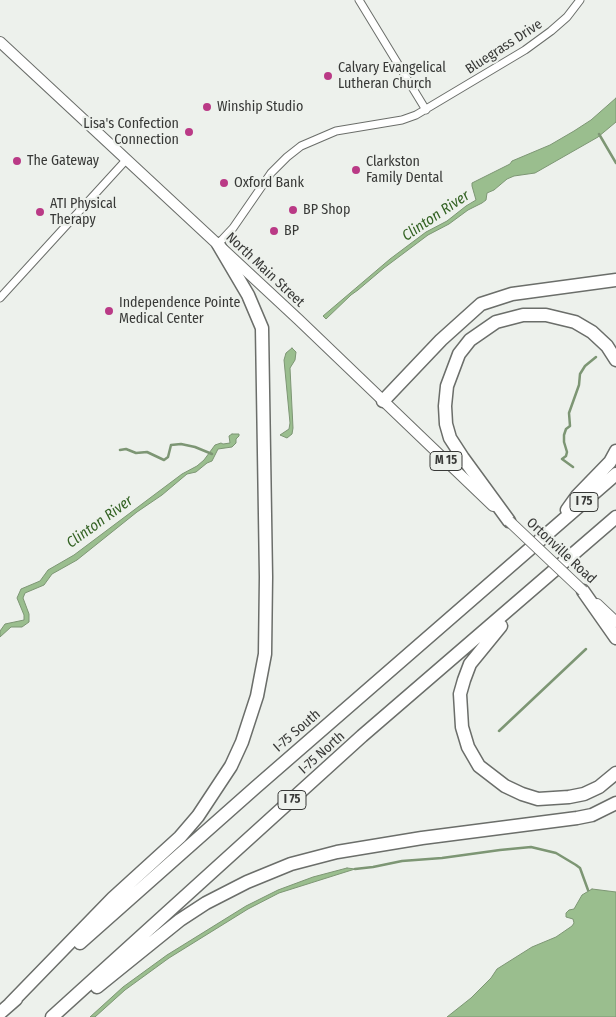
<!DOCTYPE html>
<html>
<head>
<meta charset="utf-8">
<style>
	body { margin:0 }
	canvas { display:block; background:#edf1ec }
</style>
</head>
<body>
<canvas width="616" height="1017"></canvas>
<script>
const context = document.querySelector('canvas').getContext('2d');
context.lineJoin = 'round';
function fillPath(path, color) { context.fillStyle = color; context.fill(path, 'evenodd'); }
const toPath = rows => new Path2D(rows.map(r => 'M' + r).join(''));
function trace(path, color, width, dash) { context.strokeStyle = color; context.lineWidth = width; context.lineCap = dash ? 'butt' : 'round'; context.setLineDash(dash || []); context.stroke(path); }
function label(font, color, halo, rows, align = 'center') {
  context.font = font + ' "Fira Sans Condensed",sans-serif'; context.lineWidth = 4.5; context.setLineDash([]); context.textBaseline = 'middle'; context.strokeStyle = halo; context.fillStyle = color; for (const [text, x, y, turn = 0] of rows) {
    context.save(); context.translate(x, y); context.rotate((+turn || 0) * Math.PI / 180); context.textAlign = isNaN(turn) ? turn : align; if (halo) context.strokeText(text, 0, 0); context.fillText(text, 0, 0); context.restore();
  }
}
const water = toPath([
	[616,98,616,122,598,137,535,173,514,176,507,179,494,190,487,193,486,200,482,203,468,210,449,224,428,235,384,268,358,290,351,295,326,319,323,316,390,259,426,232,447,221,466,206,476,200,472,186,472,183,510,164,512,161,550,145,574,131,591,120,616,98],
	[292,348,296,352,295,360,290,368,293,428,292,434,287,438,280,435,289,429,290,423,284,360,286,353,292,348],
	[232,434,239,434,239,436,236,439,236,443,232,447,218,449,212,461,207,463,196,472,187,474,162,495,137,512,77,560,52,574,44,585,25,593,23,598,29,614,29,622,22,627,11,627,0,637,0,631,5,624,24,620,24,615,17,598,21,589,40,581,48,570,74,555,182,474,197,466,204,460,215,445,221,443,223,444,230,443,229,436,232,434],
	[347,868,355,869,279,893,248,909,169,958,125,990,95,1017,90,1017,123,987,167,955,246,906,278,890,313,877,347,868],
	[592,889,616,892,616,1017,447,1017,471,998,491,978,497,969,532,947,556,937,572,926,574,923,573,919,566,917,566,913,569,910,574,909,582,895,592,889]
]);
fillPath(water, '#9abe8e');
trace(water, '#7d9674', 1);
trace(toPath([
	[599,134,616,163],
	[120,450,126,449,136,453,147,452,164,460,168,457,171,445,181,444,195,447,212,454],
	[573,467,562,459,566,456,567,452,564,442,564,435,566,429,570,426,569,413,579,385,580,374,585,366,596,357],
	[499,731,586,649],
	[355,869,373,867,402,861,442,858,500,850,531,847,556,853,576,865,580,868,588,890]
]), '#7d9674', 2.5);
const street = toPath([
	[359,0,426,110],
	[218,244,233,228,271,173,287,157,301,146,336,131,402,120,416,115,525,50,551,31,567,17,580,0],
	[0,298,127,159]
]);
const primary = toPath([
	[0,42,299,320,493,506],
	[597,604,616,622]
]);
const highway = toPath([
	[383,401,441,340,481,304,512,294,616,280],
	[567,510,577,496,610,462,616,451],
	[509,521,463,458,450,438,446,424,445,406,447,386,459,354,470,340,496,322,523,315,546,315,575,322,592,332,607,346,616,360],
	[583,591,616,638],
	[501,626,470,664,464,680,460,694,462,727,468,747,479,766,505,786,522,794,538,799,569,797,584,794,599,787,616,773],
	[80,943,256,787,616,474],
	[97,987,180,920,206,903,247,882,291,864,337,852,422,838,577,818,592,815,616,803],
	[10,1004,113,898,180,837,198,816,231,766,242,742,257,696,265,654,266,577,262,328,248,295,218,244],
	[0,1013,16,999],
	[52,1017,362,736,616,517]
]);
trace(street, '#6b6e6a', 9);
trace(primary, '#6b6e6a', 12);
trace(highway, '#6b6e6a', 15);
trace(street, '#fff', 7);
trace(primary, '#fff', 10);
trace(highway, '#fff', 12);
const primaryBridge = toPath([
	[509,521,583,591]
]);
trace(primaryBridge, '#6b6e6a', 12, []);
trace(primaryBridge, '#fff', 10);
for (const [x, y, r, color] of [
	[328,76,5,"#ba3a86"],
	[207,107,5,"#ba3a86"],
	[189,132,5,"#ba3a86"],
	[17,161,5,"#ba3a86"],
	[356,170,5,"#ba3a86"],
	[224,183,5,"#ba3a86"],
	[293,210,5,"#ba3a86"],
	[40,212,5,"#ba3a86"],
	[274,231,5,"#ba3a86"],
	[109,311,5,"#ba3a86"]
]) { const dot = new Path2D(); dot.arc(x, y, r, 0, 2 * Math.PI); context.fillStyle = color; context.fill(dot); trace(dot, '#edf1ec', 2); }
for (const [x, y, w] of [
	[446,461,32],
	[584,502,28],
	[292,800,28]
]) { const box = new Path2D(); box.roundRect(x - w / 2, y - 9.5, w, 19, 4); context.fillStyle = '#edf1ec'; context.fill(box); trace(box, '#383937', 1); }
label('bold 12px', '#383937', null, [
	["M 15",446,461],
	["I 75",584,502],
	["I 75",292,800]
]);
label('14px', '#383937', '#edf1ec', [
	["Bluegrass Drive",504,47,-33],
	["North Main Street",265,270,43],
	["Ortonville Road",561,551,43],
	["I-75 South",297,731,-41],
	["I-75 North",322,753,-42]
]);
label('14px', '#383937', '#edf1ec', [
	["Calvary Evangelical",338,68],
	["Lutheran Church",338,84],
	["Winship Studio",217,107],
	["Lisa's Confection",179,124,"right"],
	["Connection",179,140,"right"],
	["The Gateway",27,161],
	["Clarkston",366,162],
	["Family Dental",366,178],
	["Oxford Bank",234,183],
	["ATI Physical",50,204],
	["Therapy",50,220],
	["BP Shop",303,210],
	["BP",284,231],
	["Independence Pointe",119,303],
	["Medical Center",119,319]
], 'left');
label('italic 15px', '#346324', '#edf1ec', [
	["Clinton River",436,216,-34],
	["Clinton River",100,522,-36]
]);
</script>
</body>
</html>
